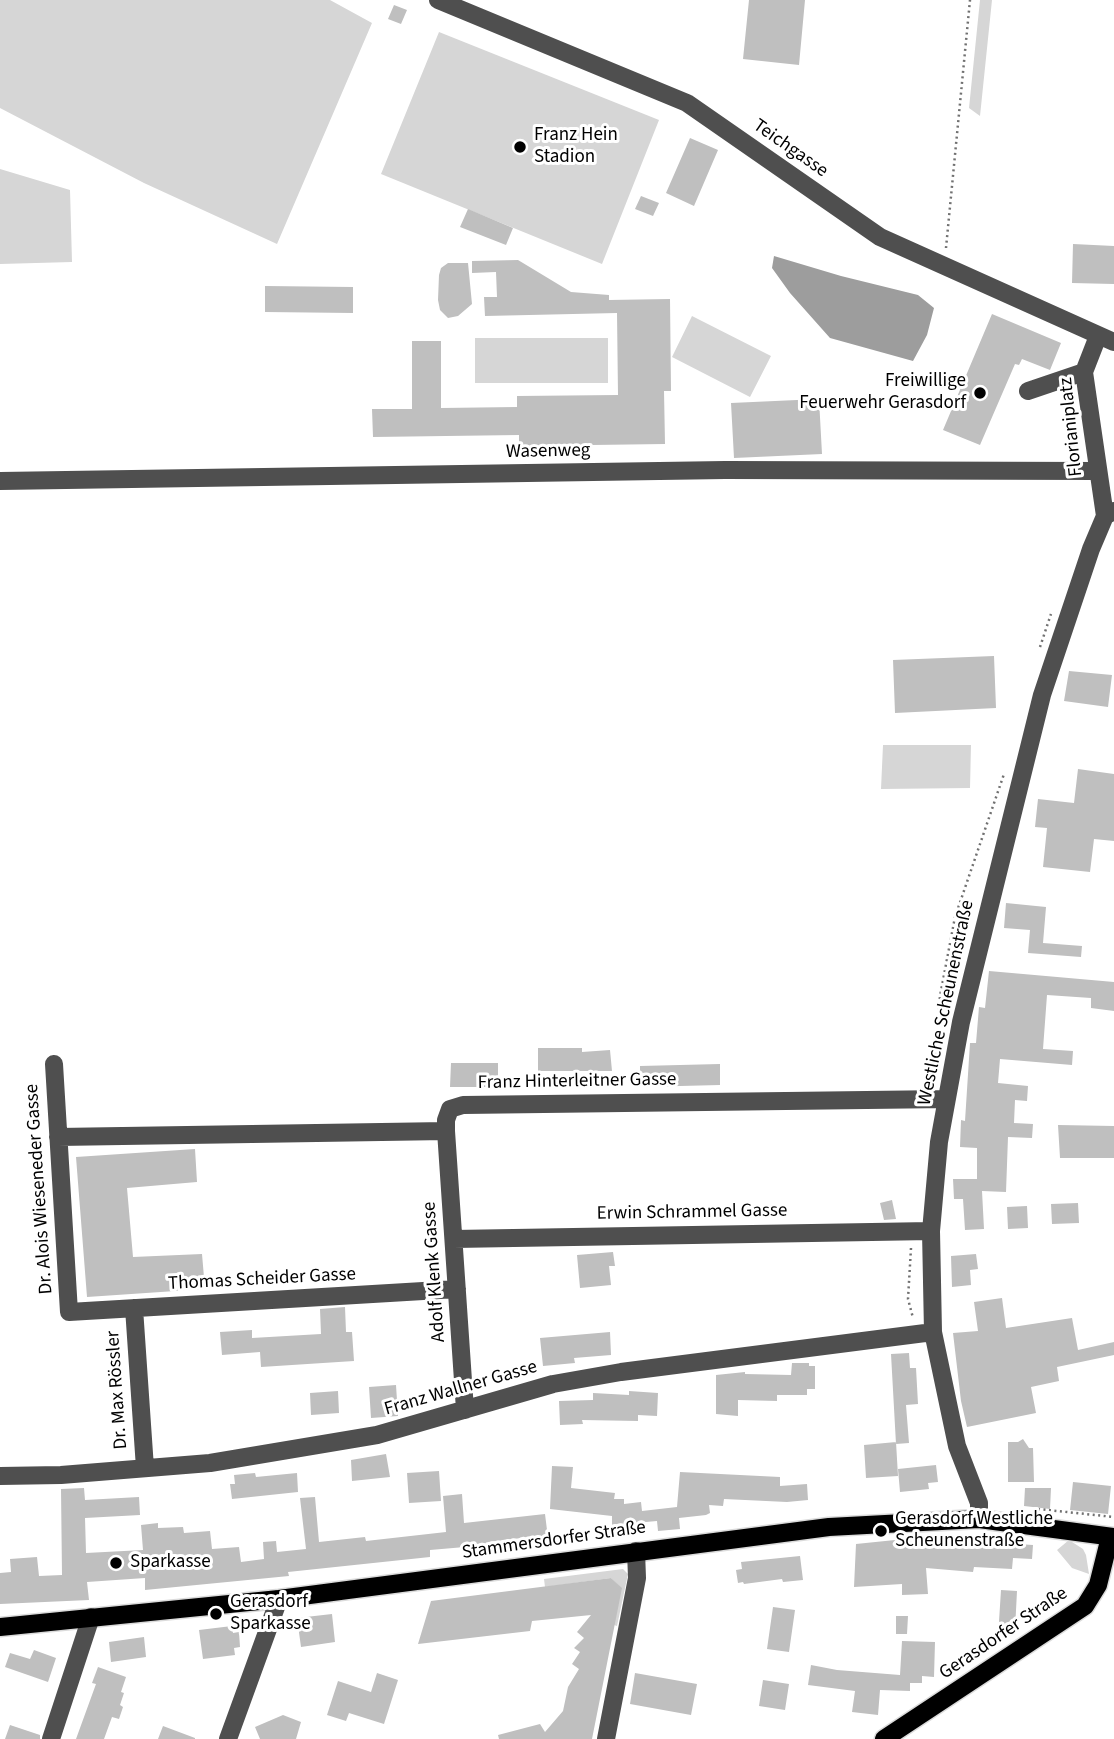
<!DOCTYPE html>
<html>
<head>
<meta charset="utf-8">
<style>
	body { margin:0 }
	canvas { display:block; background:#fff }
</style>
</head>
<body>
<canvas width="1114" height="1739"></canvas>
<script>
const context = document.querySelector('canvas').getContext('2d');
context.lineJoin = 'round';
function fillPath(path, color) { context.fillStyle = color; context.fill(path, 'evenodd'); }
const toPath = rows => new Path2D(rows.map(r => 'M' + r).join(''));
function trace(path, color, width, dash) { context.strokeStyle = color; context.lineWidth = width; context.lineCap = dash ? 'butt' : 'round'; context.setLineDash(dash || []); context.stroke(path); }
function label(font, color, halo, rows, align = 'center') {
  context.font = font + ' "Source Sans 3",sans-serif'; context.lineWidth = 6; context.setLineDash([]); context.textBaseline = 'middle'; context.strokeStyle = halo; context.fillStyle = color; for (const [text, x, y, turn = 0] of rows) {
    context.save(); context.translate(x, y); context.rotate((+turn || 0) * Math.PI / 180); context.textAlign = isNaN(turn) ? turn : align; if (halo) context.strokeText(text, 0, 0); context.fillText(text, 0, 0); context.restore();
  }
}
fillPath(toPath([
	[0,0,330,0,372,23,277,244,144,183,0,108],
	[980,0,992,0,980,116,969,108],
	[439,32,659,120,602,264,381,174],
	[0,169,70,190,72,262,0,264],
	[692,316,771,356,750,397,672,357],
	[475,338,608,338,608,383,475,383],
	[883,745,971,745,970,788,881,789],
	[1069,1540,1083,1549,1086,1555,1089,1574,1072,1568,1057,1550],
	[623,1569,628,1574,617,1626,614,1625,621,1588,611,1578,545,1587,544,1579]
]), '#d6d6d6');
fillPath(toPath([
	[774,256,841,276,918,295,934,308,927,335,913,361,830,338,790,293,772,268]
]), '#9d9d9d');
fillPath(toPath([
	[749,0,805,0,799,65,743,59],
	[394,5,407,10,401,24,388,19],
	[690,138,718,150,694,206,666,193],
	[641,196,659,203,653,216,635,209],
	[468,209,513,228,506,245,460,227],
	[1073,244,1114,246,1114,284,1072,283],
	[518,260,571,292,609,295,609,300,670,299,671,391,664,391,665,444,519,446,519,435,373,437,372,409,412,409,412,341,441,341,441,408,517,407,517,396,618,395,617,313,485,316,484,297,497,297,496,272,472,273,472,261],
	[448,263,468,263,472,304,458,316,448,318,440,310,438,300,439,275,441,268],
	[265,286,353,287,353,313,265,312],
	[992,314,1061,343,1050,370,1022,359,1019,365,1015,364,980,445,943,430],
	[819,399,822,454,734,458,731,403],
	[994,656,996,708,895,713,893,660],
	[1069,671,1112,675,1108,707,1064,701],
	[1078,769,1114,774,1114,841,1094,839,1090,872,1043,867,1047,828,1035,827,1038,799,1074,803],
	[1006,903,1046,907,1043,943,1082,946,1081,957,1028,953,1030,930,1004,928],
	[989,971,1114,982,1114,1011,1091,1008,1091,998,1047,995,1043,1049,1073,1051,1072,1065,1000,1059,998,1083,1028,1086,1027,1101,1015,1100,1014,1123,1033,1124,1032,1138,1008,1137,1006,1192,982,1191,984,1229,965,1230,963,1199,954,1199,953,1179,977,1179,977,1148,960,1147,961,1120,965,1121,970,1043,976,1043,979,1007,985,1008],
	[538,1048,582,1048,582,1052,610,1050,612,1071,538,1071],
	[451,1063,498,1063,498,1087,450,1087],
	[720,1064,720,1085,640,1087,640,1066],
	[1058,1125,1114,1126,1114,1158,1060,1158],
	[195,1149,197,1182,127,1188,133,1257,202,1254,205,1289,87,1297,76,1157],
	[892,1200,896,1219,884,1220,880,1203],
	[1078,1203,1079,1223,1052,1224,1051,1204],
	[1027,1206,1028,1228,1008,1229,1007,1207],
	[613,1252,615,1266,609,1266,611,1285,580,1288,577,1255],
	[976,1254,978,1269,970,1270,971,1285,952,1287,951,1256],
	[1002,1298,1006,1328,1072,1318,1078,1350,1114,1342,1114,1355,1057,1367,1059,1381,1031,1387,1036,1413,967,1427,961,1401,953,1333,978,1331,974,1302],
	[345,1307,346,1332,352,1332,354,1361,261,1367,260,1352,222,1355,220,1332,252,1330,252,1338,321,1334,320,1309],
	[610,1332,611,1355,574,1358,575,1363,543,1366,540,1338],
	[909,1353,910,1368,916,1368,918,1404,906,1405,909,1443,896,1444,891,1354],
	[792,1363,809,1363,809,1366,815,1366,815,1389,807,1389,807,1395,777,1395,777,1401,738,1400,738,1416,716,1414,716,1375,745,1372,745,1374,791,1375],
	[396,1385,398,1416,371,1418,369,1387],
	[338,1391,339,1413,311,1415,310,1393],
	[629,1391,658,1393,657,1416,638,1415,638,1421,582,1420,583,1424,560,1425,559,1401,593,1400,593,1393,629,1395],
	[1023,1439,1029,1448,1033,1448,1034,1482,1008,1482,1008,1442,1018,1442],
	[896,1442,898,1476,866,1478,864,1445],
	[386,1454,390,1477,352,1481,351,1460],
	[936,1465,938,1482,928,1483,929,1489,900,1492,898,1469],
	[552,1466,573,1467,571,1488,615,1493,614,1499,624,1499,624,1504,641,1502,642,1511,677,1507,680,1472,780,1477,780,1486,807,1484,808,1500,787,1502,724,1499,723,1506,709,1505,710,1513,706,1515,679,1518,680,1529,658,1531,657,1521,612,1525,612,1516,550,1509],
	[439,1471,441,1501,409,1503,407,1473],
	[255,1473,256,1477,297,1473,298,1492,232,1499,230,1484,235,1484,234,1475],
	[1073,1482,1111,1486,1108,1514,1070,1510],
	[84,1488,85,1500,139,1497,140,1515,85,1518,86,1553,143,1550,141,1525,158,1523,158,1528,183,1527,184,1533,210,1531,212,1549,239,1547,241,1562,264,1559,263,1542,276,1541,277,1552,306,1549,300,1498,315,1497,319,1542,365,1537,366,1541,446,1532,443,1496,462,1494,464,1523,545,1514,549,1546,531,1548,530,1537,488,1542,488,1545,430,1550,430,1557,288,1572,289,1576,145,1590,145,1578,87,1582,89,1600,0,1604,0,1573,11,1572,10,1559,37,1557,39,1576,62,1575,61,1489],
	[1025,1488,1051,1488,1050,1509,1024,1506],
	[943,1539,1033,1545,1032,1559,1013,1558,1012,1569,974,1567,973,1572,926,1568,928,1594,902,1595,902,1584,854,1587,856,1544,895,1540,942,1542],
	[800,1556,803,1580,783,1582,782,1579,744,1584,743,1582,738,1583,736,1570,742,1569,741,1562],
	[611,1578,622,1588,592,1739,499,1739,498,1735,540,1724,545,1732,563,1711,568,1687,579,1669,572,1664,580,1652,574,1648,584,1638,577,1632,591,1615,532,1621,530,1631,418,1644,431,1601],
	[1001,1590,1017,1591,1015,1630,998,1637],
	[773,1607,795,1610,789,1652,767,1649],
	[332,1614,335,1642,301,1647,297,1618],
	[896,1616,908,1616,907,1634,896,1634],
	[232,1626,233,1633,239,1632,240,1647,234,1648,235,1655,203,1659,199,1630],
	[144,1637,146,1657,111,1662,109,1642],
	[902,1641,935,1642,934,1677,922,1676,922,1683,910,1683,910,1691,880,1690,878,1715,852,1712,855,1691,808,1685,811,1665,837,1670,900,1675],
	[34,1650,56,1658,48,1682,5,1667,10,1653,30,1659],
	[98,1667,126,1677,121,1692,124,1693,120,1705,123,1707,119,1719,112,1717,104,1739,76,1739,96,1684,92,1683],
	[377,1673,398,1680,384,1724,349,1713,346,1721,327,1715,338,1681,371,1692],
	[635,1673,697,1684,691,1715,630,1704],
	[763,1680,789,1684,785,1710,759,1706],
	[283,1715,301,1722,296,1739,260,1739,255,1727],
	[10,1725,40,1735,40,1739,5,1739],
	[163,1726,195,1738,195,1739,158,1739]
]), '#bfbfbf');
const major = toPath([
	[0,1627,279,1599,829,1527,979,1519,1114,1537],
	[884,1739,1085,1606,1098,1585,1110,1537]
]);
trace(major, '#dbdbdb', 21);
trace(toPath([
	[946,248,970,0],
	[1040,647,1051,614],
	[935,1065,940,996,955,917,1004,774],
	[911,1248,908,1299,913,1318],
	[1038,1509,1114,1517]
]), '#717171', 2.5, [2, 3.5]);
trace(toPath([
	[438,0,687,103,880,237,1114,342],
	[1098,336,1084,372,1105,516],
	[1028,391,1084,372],
	[0,481,725,470,1097,471],
	[54,1064,69,1312,457,1289],
	[446,1131,465,1410],
	[58,1137,446,1131,446,1120,450,1109,463,1105,947,1099],
	[454,1239,931,1231],
	[134,1308,145,1468],
	[0,1476,61,1475,210,1463,377,1435,553,1384,621,1372,933,1332],
	[979,1519,979,1503,957,1446,933,1332,931,1231,939,1142,961,1022,1042,695,1091,549,1105,516,1114,511],
	[51,1739,91,1617],
	[228,1739,279,1599],
	[606,1739,637,1578,636,1551]
]), '#4f4f4f', 18);
trace(major, '#000', 18);
for (const [x, y, r, color] of [
	[520,147,7,"#000"],
	[980,393,7,"#000"],
	[881,1531,7,"#000"],
	[116,1563,7,"#000"],
	[216,1614,7,"#000"]
]) { const dot = new Path2D(); dot.arc(x, y, r, 0, 2 * Math.PI); context.fillStyle = color; context.fill(dot); trace(dot, '#fff', 2.5); }
label('19px', '#000', '#fff', [
	["Franz Hein",534,136],
	["Stadion",534,158],
	["Freiwillige",966,382,"right"],
	["Feuerwehr Gerasdorf",966,404,"right"],
	["Gerasdorf Westliche",895,1520],
	["Scheunenstraße",895,1542],
	["Sparkasse",130,1563],
	["Gerasdorf",230,1603],
	["Sparkasse",230,1625]
], 'left');
label('19px', '#000', '#fff', [
	["Teichgasse",790,149,35],
	["Florianiplatz",1072,427,-96],
	["Wasenweg",548,452,-1],
	["Westliche Scheunenstraße",947,1003,-78],
	["Franz Hinterleitner Gasse",577,1082,-1],
	["Dr. Alois Wieseneder Gasse",40,1189,-94],
	["Erwin Schrammel Gasse",692,1213,-1],
	["Adolf Klenk Gasse",435,1272,-94],
	["Thomas Scheider Gasse",262,1280,-3],
	["Franz Wallner Gasse",461,1389,-16],
	["Dr. Max Rössler",118,1390,-94],
	["Stammersdorfer Straße",554,1541,-8],
	["Gerasdorfer Straße",1004,1634,-34]
]);
</script>
</body>
</html>
